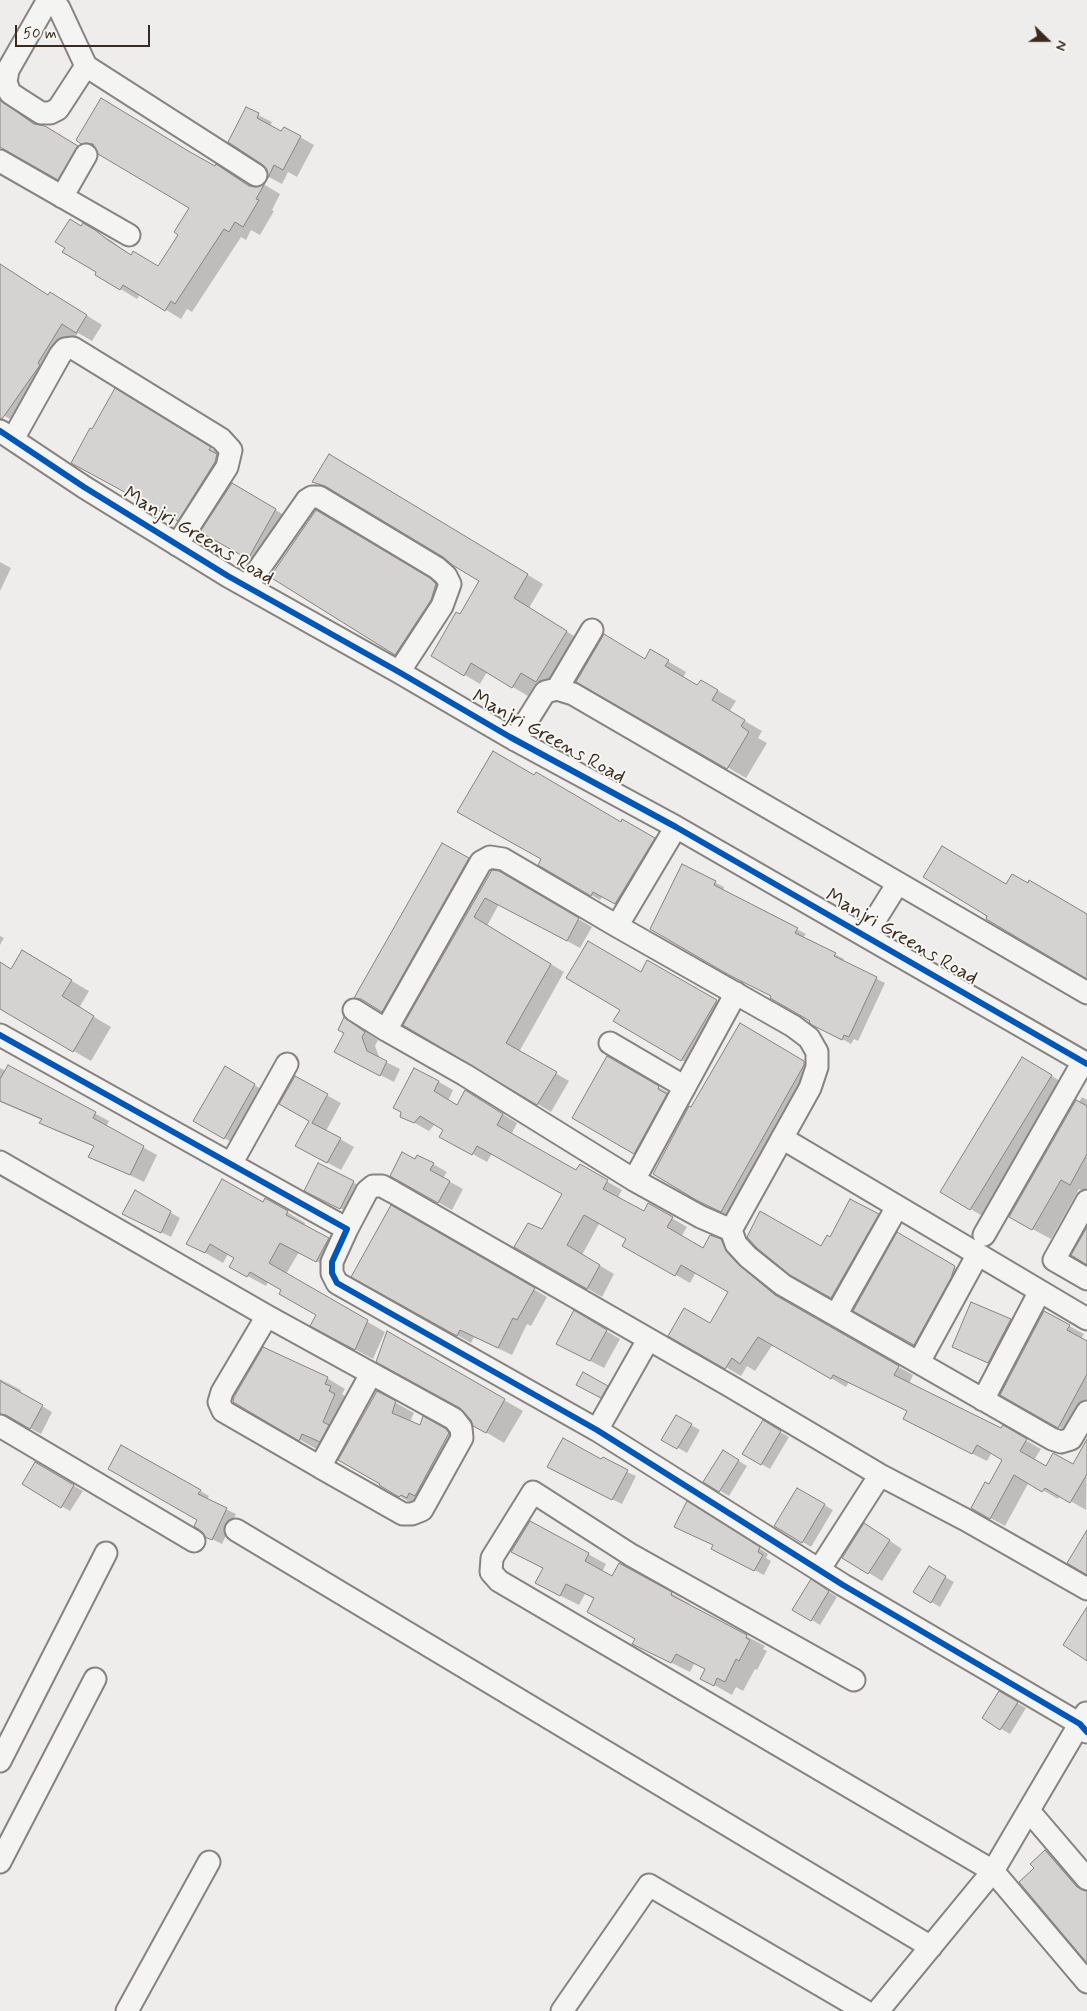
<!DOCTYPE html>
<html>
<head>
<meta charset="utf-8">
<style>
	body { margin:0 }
	#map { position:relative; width:1087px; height:2011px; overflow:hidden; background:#eeedeb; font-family:Mynerve,sans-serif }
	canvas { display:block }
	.north { position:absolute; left:1022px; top:15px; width:50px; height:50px; -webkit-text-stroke:4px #f6f6f2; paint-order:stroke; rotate:112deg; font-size:14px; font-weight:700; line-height:20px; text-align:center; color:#3b2a1e }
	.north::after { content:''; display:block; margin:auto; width:18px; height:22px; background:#3b2a1e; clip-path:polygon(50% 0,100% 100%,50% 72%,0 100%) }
	.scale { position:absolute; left:15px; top:25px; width:135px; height:22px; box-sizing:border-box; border:2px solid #3b2a1e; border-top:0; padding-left:6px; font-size:15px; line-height:18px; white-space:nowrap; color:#3b2a1e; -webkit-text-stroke:4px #f6f6f2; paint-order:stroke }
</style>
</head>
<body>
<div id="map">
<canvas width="1087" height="2011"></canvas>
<div class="north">N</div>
<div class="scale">50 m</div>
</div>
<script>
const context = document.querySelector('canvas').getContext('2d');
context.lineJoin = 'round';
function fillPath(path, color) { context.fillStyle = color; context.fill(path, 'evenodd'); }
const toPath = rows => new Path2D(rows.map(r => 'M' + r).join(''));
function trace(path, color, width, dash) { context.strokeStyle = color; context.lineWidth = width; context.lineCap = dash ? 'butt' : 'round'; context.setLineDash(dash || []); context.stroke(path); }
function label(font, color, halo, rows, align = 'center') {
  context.font = font + ' Mynerve,sans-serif'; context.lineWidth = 4; context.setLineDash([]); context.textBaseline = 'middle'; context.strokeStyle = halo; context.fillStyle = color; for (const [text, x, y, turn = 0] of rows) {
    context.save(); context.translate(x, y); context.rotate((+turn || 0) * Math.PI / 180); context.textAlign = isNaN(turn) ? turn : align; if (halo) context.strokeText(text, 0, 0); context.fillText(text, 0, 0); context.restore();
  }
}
fillPath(toPath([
	[0,99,38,126,63,138,95,157,76,189,0,144],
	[258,115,272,122,270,126,282,133,300,137,314,145,297,177,288,172,282,184,269,177,268,169,264,164,230,142],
	[77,140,203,161,233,175,252,188,256,189,265,185,280,194,272,210,274,211,260,235,251,230,246,240,241,237,192,312,187,309,181,319,140,294,137,299,96,274,98,272,83,225,112,241,132,256,159,267,180,234,191,208],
	[0,265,49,296,67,303,102,325,92,341,78,333,20,425,0,413],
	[133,400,228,459,196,530,90,473,92,430],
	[344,464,543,584,529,608,582,641,552,690,537,681,528,696,487,672,480,684,433,656,461,616,481,581,444,556,341,494,314,481],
	[232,484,289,518,262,565,202,531],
	[334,522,448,590,414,664,271,577],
	[0,562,11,568,0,591],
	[651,651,686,672,683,678,698,687,701,681,736,701,729,712,762,731,758,738,767,743,746,778,578,681,645,660],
	[623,821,663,845,625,908,603,896,600,900,540,865,543,858,621,824],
	[442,845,482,867,396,1019,356,997],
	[682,866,724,887,723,891,806,934,803,938,844,959,843,962,885,983,858,1041,854,1039,851,1044,771,998,772,996],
	[498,872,592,927,580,948,499,904,487,926,564,972,519,1052,569,1081,551,1112,405,1024],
	[0,936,4,938,0,945],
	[22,952,89,991,79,1008,111,1027,91,1061,0,1008,0,963,12,970],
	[648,962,730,1009,695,1068,615,1021],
	[345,1019,378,1040,375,1046,380,1059,400,1069,394,1082,349,1059],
	[759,1035,822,1073,739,1221,707,1205,692,1109],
	[607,1057,672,1095,648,1161,573,1117],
	[8,1067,109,1121,106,1127,157,1155,144,1182,90,1156,95,1147,54,1130,41,1122,42,1120,0,1102,0,1068,6,1071],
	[225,1068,268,1093,238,1146,195,1121],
	[1041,1069,1069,1087,989,1220,942,1192],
	[295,1078,341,1103,326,1131,354,1147,341,1170,310,1153,310,1121],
	[439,1082,453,1090,448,1101,458,1106,480,1100,517,1123,511,1135,577,1172,580,1166,622,1190,617,1199,644,1212,649,1205,687,1227,681,1237,703,1250,720,1240,736,1249,741,1262,754,1275,790,1305,913,1375,909,1384,1001,1429,1003,1427,1041,1449,1034,1460,1047,1467,1073,1466,1087,1442,1086,1510,1060,1495,1058,1499,1029,1482,1005,1526,972,1508,989,1486,1004,1460,992,1452,987,1461,919,1427,904,1419,908,1411,849,1382,846,1387,773,1344,755,1371,747,1366,741,1376,670,1335,711,1324,730,1292,696,1272,690,1283,624,1245,628,1239,600,1222,582,1255,614,1274,602,1297,516,1247,543,1231,564,1194,492,1153,487,1162,441,1136,445,1130,435,1124,429,1131,402,1116],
	[1082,1097,1087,1100,1087,1193,1079,1189,1051,1239,1010,1217],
	[416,1161,433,1164,447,1172,443,1178,463,1189,452,1210,391,1176],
	[319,1165,362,1187,349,1213,315,1195],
	[135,1192,180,1218,171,1237,133,1218],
	[263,1203,287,1212,305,1223,304,1226,347,1249,335,1271,299,1252,286,1274,385,1332,373,1359,330,1336,318,1315,283,1290,268,1282,266,1286,231,1267,236,1258,228,1254,223,1263,188,1243],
	[392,1207,547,1297,531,1326,527,1324,512,1355,474,1337,471,1343,353,1276],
	[878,1215,892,1223,845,1305,791,1274,831,1238],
	[898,1234,966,1274,926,1351,855,1310],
	[972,1303,1024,1328,1002,1370,953,1346],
	[574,1312,620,1339,604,1368,571,1351],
	[1044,1312,1084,1334,1081,1339,1087,1342,1087,1409,1073,1435,1002,1394],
	[388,1333,523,1411,504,1443,474,1425,472,1420],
	[583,1374,616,1392,610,1402,578,1384],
	[327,1378,345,1389,342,1394,348,1398,338,1451,321,1443,318,1450,234,1402],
	[0,1379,21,1390,20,1393,52,1412,41,1434,0,1412],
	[378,1393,414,1413,410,1422,420,1426,424,1418,464,1441,418,1507,381,1485],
	[676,1417,700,1430,687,1453,663,1439],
	[763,1422,789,1437,770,1469,744,1454],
	[122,1446,209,1496,207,1500,236,1514,222,1544,206,1536,199,1519],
	[723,1451,747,1466,729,1496,705,1482],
	[602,1461,636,1476,622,1504,557,1472],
	[36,1464,83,1491,70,1511,24,1484],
	[797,1489,833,1510,811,1547,776,1526],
	[696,1508,768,1554,766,1558,771,1561,764,1575,721,1553,714,1545,685,1531],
	[878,1533,902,1549,882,1581,843,1557],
	[513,1552,588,1554,606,1564,602,1572,612,1577,620,1564,690,1604,689,1606,765,1646,763,1649,767,1651,757,1670,755,1669,743,1691,736,1687,732,1695,702,1678,706,1670,694,1664,690,1672,652,1653,595,1599,585,1594,579,1605,555,1593,544,1569],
	[929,1568,954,1582,940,1607,915,1592],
	[820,1586,837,1597,820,1625,794,1609],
	[999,1693,1026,1708,1010,1734,983,1718],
	[1046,1851,1064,1862,1087,1889,1087,1959]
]), '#0003');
const building = toPath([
	[101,98,190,152,215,166,216,164,249,186,256,187,265,183,256,199,259,200,243,227,235,222,229,232,224,229,175,304,171,301,165,311,123,285,120,290,95,275,96,272,62,252,65,248,55,242,70,219,81,226,83,223,95,230,108,240,131,255,133,251,158,266,178,235,174,232,189,208,98,154,93,144,86,143,81,144,76,140,101,98],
	[0,100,34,124,45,126,78,146,58,180,0,147,0,100],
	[246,107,259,113,257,118,281,131,284,127,301,136,283,170,274,165,268,178,267,170,263,165,228,142,246,107],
	[0,264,48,295,50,292,87,315,76,333,62,324,38,363,40,365,2,419,0,419,0,264],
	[115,388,211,447,209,450,217,454,215,462,178,521,71,463,90,428,92,429,115,388],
	[329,454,528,574,514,598,567,631,536,682,521,673,512,688,471,663,464,676,431,656,456,612,460,614,479,581,454,566,443,557,325,486,312,482,329,454],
	[232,483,276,509,248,559,200,532,232,483],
	[316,510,430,578,436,584,431,600,395,655,270,577,316,510],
	[604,634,645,659,650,649,669,660,665,666,697,685,701,680,718,690,712,700,745,720,741,726,749,732,727,769,576,682,604,634],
	[493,751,534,775,536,772,621,822,622,819,655,838,615,904,593,892,591,896,538,865,541,859,457,812,493,751],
	[442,843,469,858,382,1012,361,999,354,998,442,843],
	[942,846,1006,884,1012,874,1028,883,1029,880,1087,914,1087,979,986,919,987,916,923,877,942,846],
	[682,864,716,881,714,885,798,928,795,933,836,953,834,956,877,977,849,1037,844,1035,842,1040,812,1025,809,1022,810,1021,770,998,771,996,729,975,650,929,682,864],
	[492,870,499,871,579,918,567,941,485,898,474,917,551,964,506,1043,557,1072,537,1105,403,1025,492,870],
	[588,941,641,972,647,960,717,1000,681,1061,613,1021,620,1010,566,978,588,941],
	[22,950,72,980,62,996,94,1016,73,1052,0,1009,0,962,11,969,22,950],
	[344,1017,365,1032,362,1037,367,1051,387,1061,380,1076,334,1052,344,1033,338,1030,344,1017],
	[740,1023,804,1061,804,1065,721,1212,696,1200,653,1174,689,1106,691,1107,740,1023],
	[607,1056,659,1086,658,1089,667,1094,634,1154,572,1118,607,1056],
	[1022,1057,1052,1075,970,1210,940,1192,1022,1057],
	[8,1065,96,1112,93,1118,144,1146,130,1175,88,1157,94,1146,39,1123,42,1119,0,1101,0,1079,8,1065],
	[225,1066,255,1084,224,1139,193,1121,225,1066],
	[414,1068,439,1081,434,1091,457,1105,465,1090,503,1114,497,1125,576,1170,580,1164,608,1180,603,1189,644,1211,648,1203,673,1217,667,1227,703,1248,710,1235,721,1239,727,1252,739,1265,775,1295,899,1366,894,1375,1001,1428,1003,1425,1027,1439,1020,1451,1046,1466,1053,1453,1073,1464,1087,1439,1087,1474,1070,1503,1045,1488,1042,1492,1014,1475,990,1519,971,1508,985,1482,989,1484,1002,1460,977,1445,972,1454,903,1419,907,1411,833,1375,831,1379,758,1337,740,1364,732,1358,725,1369,668,1336,684,1308,710,1323,728,1292,681,1265,675,1276,622,1246,626,1239,584,1215,567,1245,600,1265,587,1289,514,1247,528,1223,542,1229,562,1194,477,1146,472,1155,439,1137,443,1130,420,1116,414,1123,400,1117,401,1112,393,1108,414,1068],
	[295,1076,328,1094,312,1123,341,1138,327,1163,295,1146,309,1121,279,1104,295,1076],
	[1076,1100,1087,1106,1087,1154,1070,1185,1061,1180,1032,1230,1009,1217,1076,1100],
	[402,1152,415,1159,417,1155,434,1163,430,1170,450,1181,438,1203,390,1176,402,1152],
	[318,1163,354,1181,340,1209,304,1191,318,1163],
	[222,1179,263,1202,265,1198,288,1211,286,1215,329,1238,316,1262,280,1243,269,1263,368,1320,355,1350,310,1326,316,1315,279,1294,281,1290,250,1272,247,1277,229,1267,234,1258,210,1244,205,1253,186,1244,222,1179],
	[135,1190,171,1211,161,1233,122,1214,135,1190],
	[850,1199,879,1214,831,1298,790,1275,757,1248,747,1237,760,1211,821,1246,827,1235,830,1237,850,1199],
	[391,1205,535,1288,517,1320,513,1318,498,1348,460,1330,457,1336,351,1277,391,1205],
	[1087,1227,1087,1265,1071,1255,1087,1227],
	[897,1232,955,1266,951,1278,914,1345,853,1311,897,1232],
	[971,1302,1011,1319,988,1363,952,1347,971,1302],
	[574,1310,607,1330,590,1361,556,1344,574,1310],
	[1044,1311,1070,1325,1067,1330,1087,1341,1087,1374,1058,1428,1000,1395,1044,1311],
	[387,1331,505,1399,486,1433,473,1426,471,1420,460,1408,376,1362,387,1331],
	[263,1347,328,1377,325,1384,331,1386,329,1391,335,1394,323,1422,329,1425,320,1442,302,1434,299,1441,233,1402,234,1397,263,1347],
	[583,1372,608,1386,601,1398,576,1385,583,1372],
	[0,1381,43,1405,30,1429,6,1415,0,1414,0,1381],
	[377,1391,396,1401,392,1413,420,1425,423,1416,446,1429,449,1433,415,1496,409,1493,407,1498,401,1495,399,1497,379,1485,380,1484,338,1460,377,1391],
	[676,1415,692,1424,677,1449,661,1440,676,1415],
	[763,1420,781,1431,761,1465,742,1454,763,1420],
	[563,1438,601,1459,603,1457,628,1470,612,1500,547,1467,563,1438],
	[121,1445,201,1490,198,1494,227,1508,212,1540,205,1537,201,1531,194,1526,197,1520,108,1469,121,1445],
	[723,1450,739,1460,719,1492,703,1482,723,1450],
	[35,1462,74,1485,61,1508,22,1484,35,1462],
	[797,1488,825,1504,802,1543,774,1526,797,1488],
	[687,1501,760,1547,758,1552,763,1555,754,1571,711,1549,713,1545,674,1527,687,1501],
	[530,1521,589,1553,585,1561,612,1576,619,1563,672,1592,671,1595,747,1635,746,1638,750,1640,739,1661,736,1659,725,1682,717,1678,714,1686,700,1679,705,1669,676,1654,671,1663,632,1644,635,1639,587,1612,594,1598,566,1584,560,1596,535,1583,543,1568,511,1552,530,1521],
	[864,1523,890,1540,868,1574,842,1558,864,1523],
	[1087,1530,1087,1575,1067,1563,1087,1530],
	[929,1566,946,1576,931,1603,913,1592,929,1566],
	[811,1579,829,1591,811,1621,792,1610,811,1579],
	[1087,1607,1087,1661,1063,1645,1087,1607],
	[999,1691,1018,1702,1000,1730,982,1718,999,1691],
	[1045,1850,1077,1887,1087,1891,1087,1963,1019,1882,1034,1868,1030,1864,1045,1850]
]);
fillPath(building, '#d4d3d1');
trace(building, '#87837f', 1);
const minor = toPath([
	[48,0,8,70,6,82,10,93,41,113,50,113,58,109,86,66],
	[53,0,59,8,86,66,256,175],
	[0,161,129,235],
	[62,197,86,155],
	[0,431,84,487,228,576,399,672,510,737,676,827,1087,1064],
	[13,439,60,355,65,349,73,348,221,439,231,450,227,467,177,545],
	[247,586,307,500,312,497,319,497,437,568,446,576,450,584,442,606,399,672],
	[557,689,592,630],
	[515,740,545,692,557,689,573,694,1087,993],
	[617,926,676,827],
	[865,936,898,883],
	[354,1010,386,1030,465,1075,634,1180,701,1217,731,1230,810,1088,817,1067,817,1052,809,1038,793,1026,617,926,503,859,490,857,481,862,386,1030],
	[0,1035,347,1229,332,1262,332,1273,337,1283,597,1430,843,1585,1080,1724,1087,1732],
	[610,1043,685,1087],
	[782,1138,1087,1319],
	[0,1162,267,1316,454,1419,461,1428,462,1438,422,1510,412,1514,403,1514,320,1467,371,1374],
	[231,1164,287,1064],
	[634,1180,736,993],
	[1087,1201,1054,1260,1087,1279],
	[347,1229,367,1191,373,1186,382,1186,393,1192,730,1386,880,1475,966,1520,1087,1589],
	[731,1230,736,1244,748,1257,783,1285,1052,1439,1061,1442,1071,1439,1087,1412],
	[984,1235,1083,1062],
	[836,1315,897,1207],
	[267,1316,222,1392,219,1402,223,1411,320,1467],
	[919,1362,978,1254],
	[983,1400,1040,1291],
	[0,1426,194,1541],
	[597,1430,648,1340],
	[236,1530,931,1947],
	[819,1570,880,1475],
	[854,1680,631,1555,533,1492,492,1558,491,1572,499,1581,993,1871,1087,1982],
	[0,1761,106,1553],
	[1029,1811,1087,1879],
	[0,1862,95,1679],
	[127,2011,209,1862],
	[562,2011,649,1885,865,2011],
	[878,2011,993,1871,1086,1713]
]);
trace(minor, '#87837f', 25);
trace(minor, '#f4f4f2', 21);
trace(toPath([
	[0,431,84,487,228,576,399,672,510,737,676,827,1087,1064],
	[0,1035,347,1229,332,1262,332,1273,337,1283,597,1430,843,1585,1080,1724,1087,1732]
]), '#0057b8', 6);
label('20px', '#3b2a1e', '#f6f6f2', [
	["Manjri Greens Road",198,537,31],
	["Manjri Greens Road",548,738,29],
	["Manjri Greens Road",901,938,30]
]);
</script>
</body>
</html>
